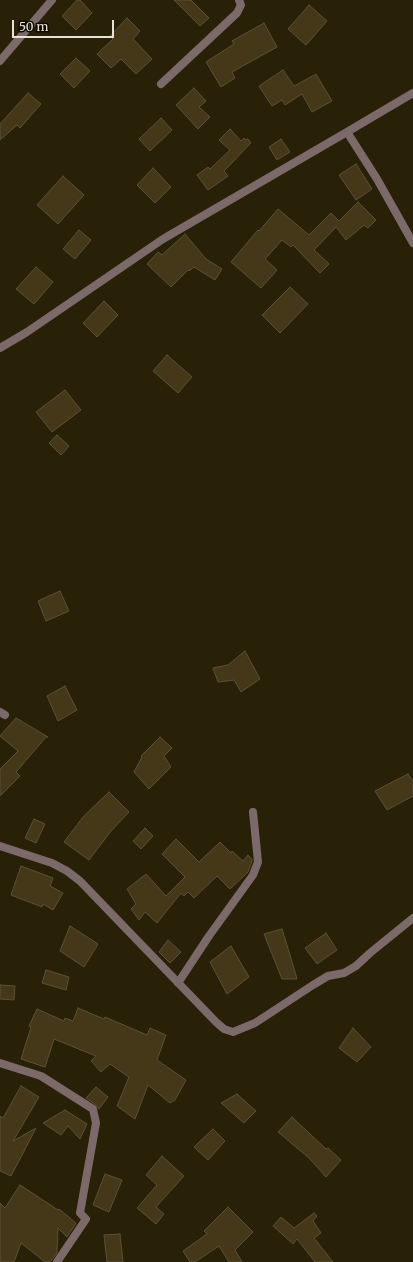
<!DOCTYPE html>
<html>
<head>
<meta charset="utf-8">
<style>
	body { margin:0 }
	#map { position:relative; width:413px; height:1262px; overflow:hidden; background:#292008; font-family:Merriweather,serif }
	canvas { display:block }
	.scale { position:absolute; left:12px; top:20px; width:102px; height:18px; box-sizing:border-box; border:2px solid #e7e2d4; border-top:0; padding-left:5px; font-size:12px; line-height:14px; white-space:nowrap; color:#e7e2d4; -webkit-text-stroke:3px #0e0b03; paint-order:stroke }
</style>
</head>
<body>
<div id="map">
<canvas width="413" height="1262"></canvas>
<div class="scale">50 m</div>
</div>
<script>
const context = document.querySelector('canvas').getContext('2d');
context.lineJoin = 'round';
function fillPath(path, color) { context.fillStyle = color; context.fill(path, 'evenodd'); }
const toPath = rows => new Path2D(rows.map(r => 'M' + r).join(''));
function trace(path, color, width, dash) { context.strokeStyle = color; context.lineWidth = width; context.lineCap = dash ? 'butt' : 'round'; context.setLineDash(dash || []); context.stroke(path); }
const building = toPath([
	[77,0,80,0,92,13,76,30,62,16,77,0],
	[174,0,191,0,209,18,200,26,174,0],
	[309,5,327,21,306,45,288,29,309,5],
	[127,18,140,31,133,39,152,59,136,74,121,59,111,68,97,54,113,39,110,36,127,18],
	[264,23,277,47,232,72,235,78,221,87,206,62,234,44,232,41,264,23],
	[76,58,90,71,74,88,60,74,76,58],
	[283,70,294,86,316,74,332,101,312,112,302,94,285,105,282,100,272,106,259,86,283,70],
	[194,88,206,101,199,107,210,117,198,129,176,105,194,88],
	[28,93,41,104,20,128,17,125,0,140,0,124,28,93],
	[161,118,172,130,150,151,139,139,161,118],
	[230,129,241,141,244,138,245,140,248,139,251,143,224,171,228,176,208,190,197,175,208,167,210,169,230,150,219,140,230,129],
	[281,139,290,152,277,160,269,147,281,139],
	[356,164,372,189,356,200,339,175,356,164],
	[153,168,171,187,155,203,137,185,153,168],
	[63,176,84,195,58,224,37,205,63,176],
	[358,202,376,220,368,228,364,225,346,240,336,227,314,250,329,264,320,273,293,245,291,247,282,240,265,259,277,270,261,288,231,262,258,230,259,231,278,209,309,235,331,213,339,221,358,202],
	[79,230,91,240,75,259,63,249,79,230],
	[185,234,206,259,222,269,215,280,194,267,189,271,188,270,171,287,147,264,158,252,162,255,185,234],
	[36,267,53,282,34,304,16,289,36,267],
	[290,287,308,304,280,333,262,315,290,287],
	[104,301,118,315,97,337,83,323,104,301],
	[167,355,192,377,178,393,153,371,167,355],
	[65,390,81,410,52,432,36,412,65,390],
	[57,435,69,446,61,455,49,443,57,435],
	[60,591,69,611,46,621,38,601,60,591],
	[245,651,260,679,241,692,234,680,218,682,213,668,228,665,245,651],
	[65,686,77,710,58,721,47,696,65,686],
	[16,718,48,737,46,737,16,772,20,776,0,796,0,769,18,751,0,736,16,718],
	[160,737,172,748,164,756,171,767,149,789,134,772,142,757,141,756,160,737],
	[408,774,413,781,413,796,387,810,375,791,408,774],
	[109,792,129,812,111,831,89,860,64,842,83,817,109,792],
	[34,819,45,824,36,843,25,838,34,819],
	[145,828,153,836,141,849,133,841,145,828],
	[176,839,199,862,220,842,231,853,232,851,243,861,248,855,252,859,252,861,248,872,230,889,217,876,194,898,188,892,184,896,181,893,157,923,145,912,139,920,131,909,136,904,127,889,146,874,166,896,185,877,162,854,176,839],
	[21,866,53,878,50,886,63,893,53,910,43,904,42,907,11,895,21,866],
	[70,926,98,944,84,967,60,951,70,926],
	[282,929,293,965,297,979,282,979,264,934,282,929],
	[326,933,337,950,317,964,305,948,326,933],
	[168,940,181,952,170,963,159,952,168,940],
	[231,946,249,977,227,994,210,962,231,946],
	[46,970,69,977,66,990,42,983,46,970],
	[0,985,15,986,14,1000,0,999,0,985],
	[78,1008,104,1019,105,1017,147,1035,150,1028,166,1035,157,1060,186,1080,175,1100,170,1103,148,1085,135,1119,117,1106,129,1077,110,1064,101,1072,91,1061,96,1056,54,1039,45,1067,21,1059,31,1027,29,1026,37,1009,64,1021,65,1018,73,1021,78,1008],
	[353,1028,371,1047,357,1062,339,1048,353,1028],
	[21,1086,39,1097,13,1141,36,1128,21,1157,11,1176,0,1171,0,1116,3,1118,21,1086],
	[96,1087,108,1097,99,1109,96,1105,86,1098,96,1087],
	[237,1094,256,1111,244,1123,221,1103,237,1094],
	[65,1110,87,1124,80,1139,68,1126,61,1135,43,1123,65,1110],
	[292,1117,326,1149,328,1148,341,1160,326,1177,309,1158,278,1132,292,1117],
	[213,1129,225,1141,208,1160,194,1147,213,1129],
	[162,1156,184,1176,156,1207,164,1214,156,1224,137,1208,157,1185,146,1175,162,1156],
	[105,1174,122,1180,109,1212,93,1205,105,1174],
	[20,1185,58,1210,59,1209,76,1223,67,1237,58,1228,57,1253,51,1261,45,1262,21,1243,14,1262,0,1262,0,1203,5,1208,20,1185],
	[228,1207,253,1232,235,1250,242,1262,229,1262,219,1246,195,1262,190,1262,183,1251,207,1234,204,1231,228,1207],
	[314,1213,317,1216,313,1221,321,1233,314,1238,333,1262,315,1262,297,1239,293,1244,273,1226,281,1217,294,1228,314,1213],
	[120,1234,123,1262,107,1262,104,1235,120,1234]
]);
fillPath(building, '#443818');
trace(building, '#5a5138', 1);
trace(toPath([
	[161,84,237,13,241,5,239,0],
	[413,93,347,132,377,179,413,243],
	[0,348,27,332,163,239,347,132],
	[0,712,5,715],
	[0,846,52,863,67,871,80,881,216,1022,224,1029,233,1032,255,1023,313,985,328,976,344,973,356,966,370,953,413,918],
	[178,983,209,936,253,875,258,862,253,812],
	[0,1063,41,1076,93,1109,96,1123,80,1213,86,1219,57,1262]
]), '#7c6a6a', 8);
trace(toPath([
	[0,61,52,0]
]), '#7c6a6a', 8);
</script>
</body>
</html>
